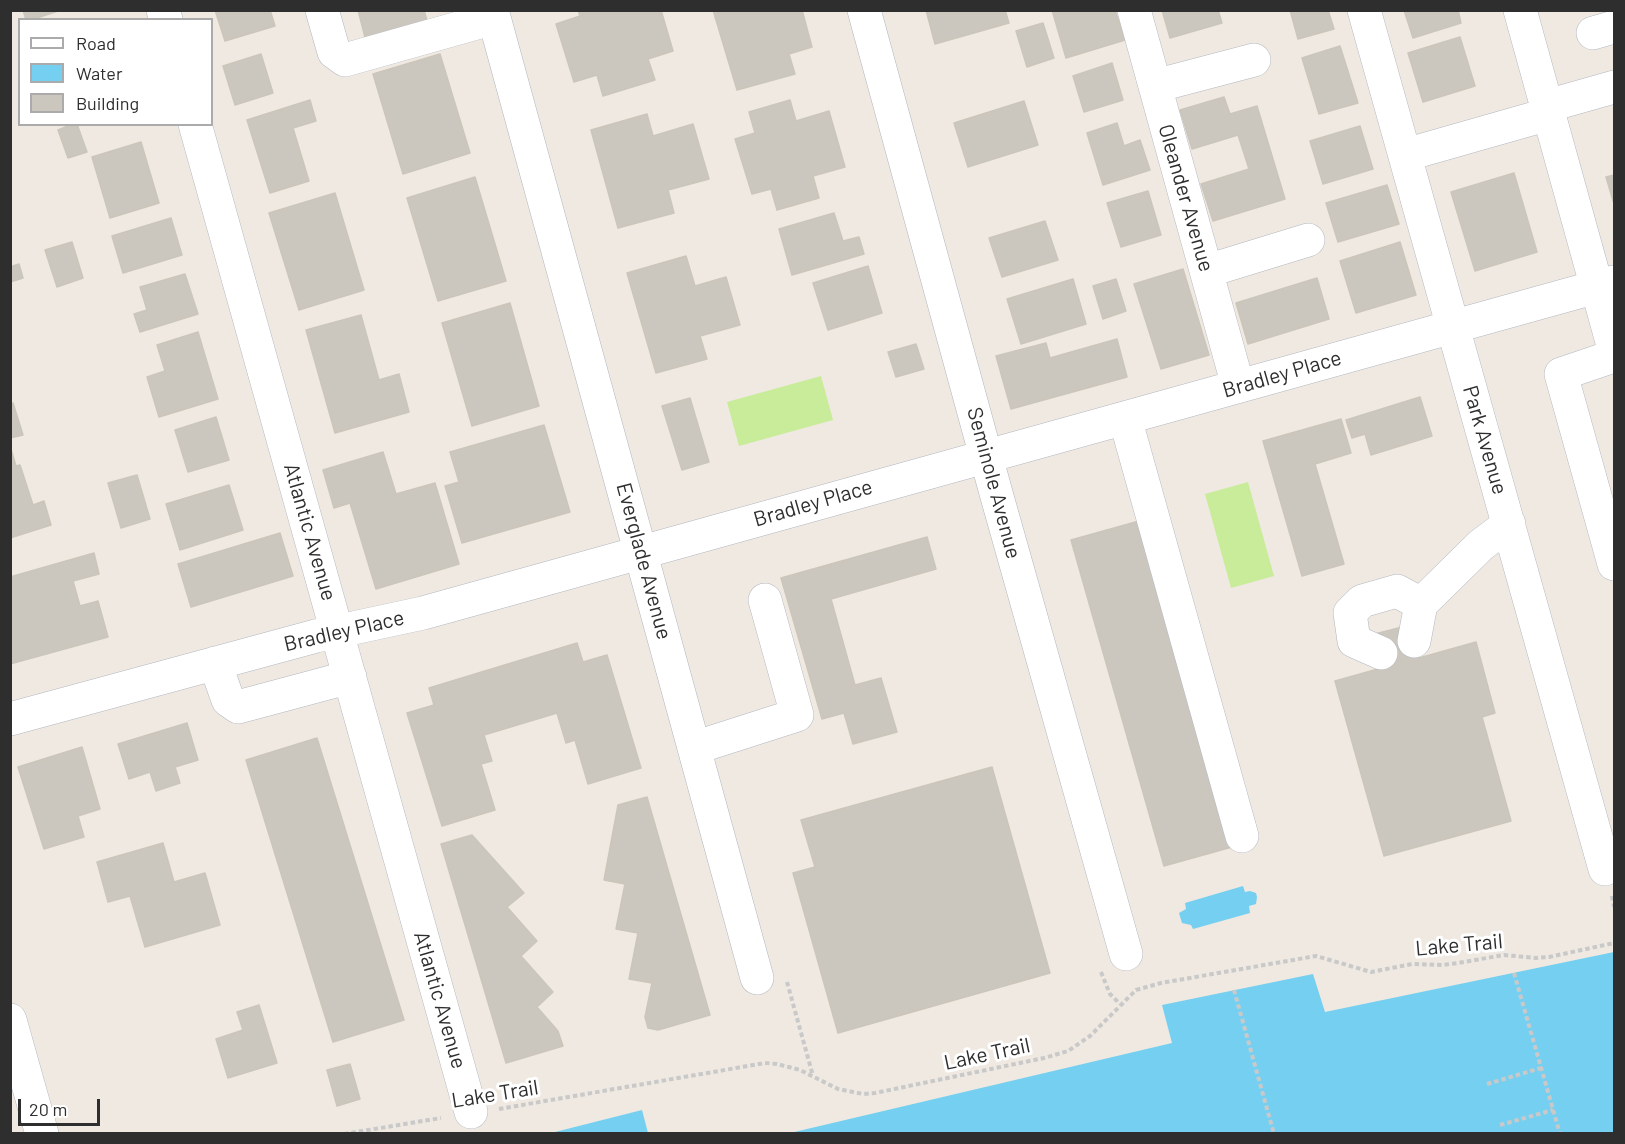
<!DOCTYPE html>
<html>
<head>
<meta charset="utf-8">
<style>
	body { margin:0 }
	#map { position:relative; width:1625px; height:1144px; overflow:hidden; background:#efe9e1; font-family:Barlow,sans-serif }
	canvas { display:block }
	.frame { position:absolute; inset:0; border:12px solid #2e2e2e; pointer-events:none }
	.legend { position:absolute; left:18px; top:18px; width:195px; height:108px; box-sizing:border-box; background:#fff; border:2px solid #ababab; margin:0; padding:8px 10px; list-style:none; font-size:18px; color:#2e2e2e }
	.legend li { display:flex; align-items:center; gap:12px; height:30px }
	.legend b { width:30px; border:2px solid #ababab }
	.scale { position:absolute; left:18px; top:1099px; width:82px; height:27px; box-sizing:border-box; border:3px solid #2e2e2e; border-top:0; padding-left:8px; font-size:18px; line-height:21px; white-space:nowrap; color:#2e2e2e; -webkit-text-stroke:4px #fff; paint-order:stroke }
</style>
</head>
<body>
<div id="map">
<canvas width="1625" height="1144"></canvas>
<div class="frame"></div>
<ul class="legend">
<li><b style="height:8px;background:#fff"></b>Road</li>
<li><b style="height:16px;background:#75cff0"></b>Water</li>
<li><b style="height:16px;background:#cbc7bf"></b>Building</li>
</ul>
<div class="scale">20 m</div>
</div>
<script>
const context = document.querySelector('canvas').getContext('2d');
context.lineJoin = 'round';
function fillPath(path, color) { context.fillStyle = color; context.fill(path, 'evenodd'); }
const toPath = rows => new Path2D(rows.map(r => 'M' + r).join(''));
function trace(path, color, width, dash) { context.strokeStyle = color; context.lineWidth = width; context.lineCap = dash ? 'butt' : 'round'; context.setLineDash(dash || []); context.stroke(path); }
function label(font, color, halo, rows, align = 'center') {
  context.font = font + ' Barlow,sans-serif'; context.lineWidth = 6; context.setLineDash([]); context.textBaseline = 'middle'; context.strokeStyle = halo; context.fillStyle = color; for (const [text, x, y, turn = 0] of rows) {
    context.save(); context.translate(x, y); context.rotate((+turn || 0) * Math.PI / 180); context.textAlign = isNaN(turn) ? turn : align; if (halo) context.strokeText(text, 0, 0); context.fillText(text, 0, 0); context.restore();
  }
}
fillPath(toPath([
	[821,376,833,420,739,446,727,402],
	[1248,482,1274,576,1231,588,1205,494]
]), '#c9ec9a');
fillPath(toPath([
	[1243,886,1245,892,1250,891,1256,893,1257,897,1256,904,1249,906,1250,913,1193,929,1191,925,1182,923,1179,913,1186,909,1185,903],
	[1614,952,1614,1133,790,1133,1172,1043,1162,1005,1313,974,1325,1012],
	[642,1110,648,1133,551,1133]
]), '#75cff0');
const building = toPath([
	[23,10,61,10,31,20,26,20,23,10],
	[215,10,270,10,275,26,225,41,215,10],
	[358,10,424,10,429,28,367,45,358,10],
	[578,10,661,10,673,51,648,59,655,80,603,96,597,75,574,82,556,24,580,16,578,10],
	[713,10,802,10,812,47,789,54,795,74,737,90,713,10],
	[926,10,1005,10,1009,23,935,44,926,10],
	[1052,10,1115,10,1125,40,1066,58,1052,10],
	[1162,10,1218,10,1222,23,1170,38,1162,10],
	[1290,10,1328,10,1334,29,1298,39,1290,10],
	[1404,10,1458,10,1461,23,1413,38,1404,10],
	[1043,23,1054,58,1027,67,1016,31,1043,23],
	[1460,37,1475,86,1423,102,1408,53,1460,37],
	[1340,46,1358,103,1319,114,1302,58,1340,46],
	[261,54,273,93,235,105,223,66,261,54],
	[440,54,470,153,403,174,373,74,440,54],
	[1112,63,1123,100,1084,112,1073,76,1112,63],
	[1224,97,1230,114,1257,106,1285,199,1213,221,1201,184,1249,169,1238,135,1192,149,1180,110,1224,97],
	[310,100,316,121,293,128,309,181,270,193,247,120,310,100],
	[790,100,796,121,829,111,845,167,813,176,819,198,777,210,771,189,752,194,735,139,755,133,749,112,790,100],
	[1024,101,1038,145,968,167,954,123,1024,101],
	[647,114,653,136,693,124,709,179,668,190,674,213,618,228,591,130,647,114],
	[1117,123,1124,146,1140,140,1150,170,1103,185,1087,133,1117,123],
	[73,124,77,124,87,152,68,158,58,130,73,124],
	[1360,126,1373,169,1323,184,1310,141,1360,126],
	[141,142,159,203,110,218,92,157,141,142],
	[1514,173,1537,252,1475,271,1451,192,1514,173],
	[1614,175,1614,204,1606,177,1614,175],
	[475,177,506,281,438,301,407,198,475,177],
	[1387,185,1399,224,1338,242,1326,203,1387,185],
	[1148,191,1161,235,1121,247,1107,203,1148,191],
	[335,193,364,290,299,310,269,213,335,193],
	[834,213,843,241,859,237,864,254,792,275,779,229,834,213],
	[171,218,182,255,123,273,112,236,171,218],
	[1045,221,1058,260,1002,277,989,238,1045,221],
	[72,242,83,278,57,287,45,250,72,242],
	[1400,242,1416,295,1356,313,1340,261,1400,242],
	[686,256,695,286,726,277,740,325,700,336,707,359,656,373,627,273,686,256],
	[19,264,23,278,10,282,10,267,19,264],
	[868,266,882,313,828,330,813,283,868,266],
	[1183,269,1209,355,1161,369,1134,284,1183,269],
	[185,274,198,314,140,332,134,314,147,310,140,287,185,274],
	[1317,278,1329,319,1248,344,1236,303,1317,278],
	[1073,279,1086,324,1021,344,1007,299,1073,279],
	[1116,279,1126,311,1103,319,1093,286,1116,279],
	[510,303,539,406,472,426,442,323,510,303],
	[361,315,379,380,399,374,409,412,335,433,306,330,361,315],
	[198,332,218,399,159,417,147,377,165,371,157,345,198,332],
	[1117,339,1127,377,1011,409,996,356,1046,343,1050,358,1117,339],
	[916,344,924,369,896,377,888,352,916,344],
	[1420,397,1432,436,1371,455,1365,434,1352,438,1346,420,1420,397],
	[690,398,709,462,682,470,662,406,690,398],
	[13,403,23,435,10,438,10,404,13,403],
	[216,417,229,460,188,472,175,430,216,417],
	[1341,419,1351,453,1315,464,1344,564,1302,576,1263,441,1341,419],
	[544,425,570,512,462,543,445,486,459,482,450,452,544,425],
	[10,446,16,466,20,465,33,505,44,501,51,525,10,538,10,446],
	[383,452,396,494,435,483,459,564,376,589,350,503,334,508,323,470,383,452],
	[137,475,150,519,121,528,108,483,137,475],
	[229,485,243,530,180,550,166,504,229,485],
	[1139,521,1232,847,1164,866,1071,540,1139,521],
	[280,533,293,576,191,607,178,564,280,533],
	[927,537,936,569,831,599,855,685,881,678,897,732,853,744,844,713,822,719,781,578,927,537],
	[94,553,99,574,73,581,80,606,98,601,108,637,10,664,10,577,94,553],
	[1410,625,1419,658,1476,642,1495,713,1482,717,1511,821,1384,856,1335,681,1385,667,1375,634,1410,625],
	[577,643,583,662,607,655,641,768,588,784,575,740,566,743,557,713,484,735,492,761,481,764,495,810,442,826,407,713,434,705,429,688,577,643],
	[187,723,198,760,175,767,180,783,156,791,150,772,129,779,118,744,187,723],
	[317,738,404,1020,333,1042,246,760,317,738],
	[82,747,100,809,78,816,84,837,44,849,18,767,82,747],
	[992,767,1050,973,838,1033,793,873,815,867,801,820,992,767],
	[647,797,710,1015,658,1030,648,1028,645,1017,652,983,629,979,638,933,616,929,625,884,604,880,618,805,647,797],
	[472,835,524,893,507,907,537,941,521,956,553,992,537,1007,558,1031,563,1046,506,1063,441,844,472,835],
	[163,843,174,882,205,873,220,925,145,947,130,896,108,902,97,862,163,843],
	[259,1005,277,1063,228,1078,216,1039,243,1030,237,1012,259,1005],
	[350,1064,360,1099,337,1106,327,1070,350,1064]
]);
fillPath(building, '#cbc7bf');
trace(building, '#cbc5ba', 1.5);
const minor = toPath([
	[163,10,166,20],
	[322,10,334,52,345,60,494,18],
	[492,10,757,978],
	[864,10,996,493,1126,954],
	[1134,10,1238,386],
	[1364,10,1605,869],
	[1520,10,1614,349],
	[1593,33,1614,27],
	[1155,86,1254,60],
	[1547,106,1614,87],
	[195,124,471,1112],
	[1405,155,1549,114],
	[1207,271,1308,240],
	[1614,356,1561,374,1614,564],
	[1125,418,1242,836],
	[1414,641,1421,604],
	[1381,653,1354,641,1350,613,1362,601,1397,591,1421,604,1481,545,1509,524],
	[215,663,228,700,238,707,350,677],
	[10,719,316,636,423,613,1614,282],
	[694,748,797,715,765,600],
	[10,1020,42,1134]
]);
trace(minor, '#b4b7c1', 34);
trace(toPath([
	[1612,896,1614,907],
	[1101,972,1110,994,1120,1004],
	[1514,973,1560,1134],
	[787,982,813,1076],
	[1234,990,1274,1134],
	[1487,1084,1541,1068],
	[499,1109,765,1063,777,1064,800,1070,838,1089,863,1094,875,1093,1044,1058,1068,1051,1090,1036,1136,990,1161,983,1316,956,1371,972,1412,964,1442,965,1458,963,1504,955,1536,958,1549,957,1614,943],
	[1500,1125,1553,1110],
	[344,1134,441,1118]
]), '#c9c9c9', 4, [4.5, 3]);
trace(minor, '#fff', 33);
label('21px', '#2e2e2e', '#fff', [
	["Oleander Avenue",1186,198,74],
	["Bradley Place",1282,374,-16],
	["Park Avenue",1485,440,74],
	["Seminole Avenue",994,483,75],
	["Bradley Place",813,503,-16],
	["Atlantic Avenue",310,532,74],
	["Everglade Avenue",644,561,75],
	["Bradley Place",344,631,-13],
	["Lake Trail",1459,945,-5],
	["Atlantic Avenue",440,1000,74],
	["Lake Trail",987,1054,-12],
	["Lake Trail",495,1094,-9]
]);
</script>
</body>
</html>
